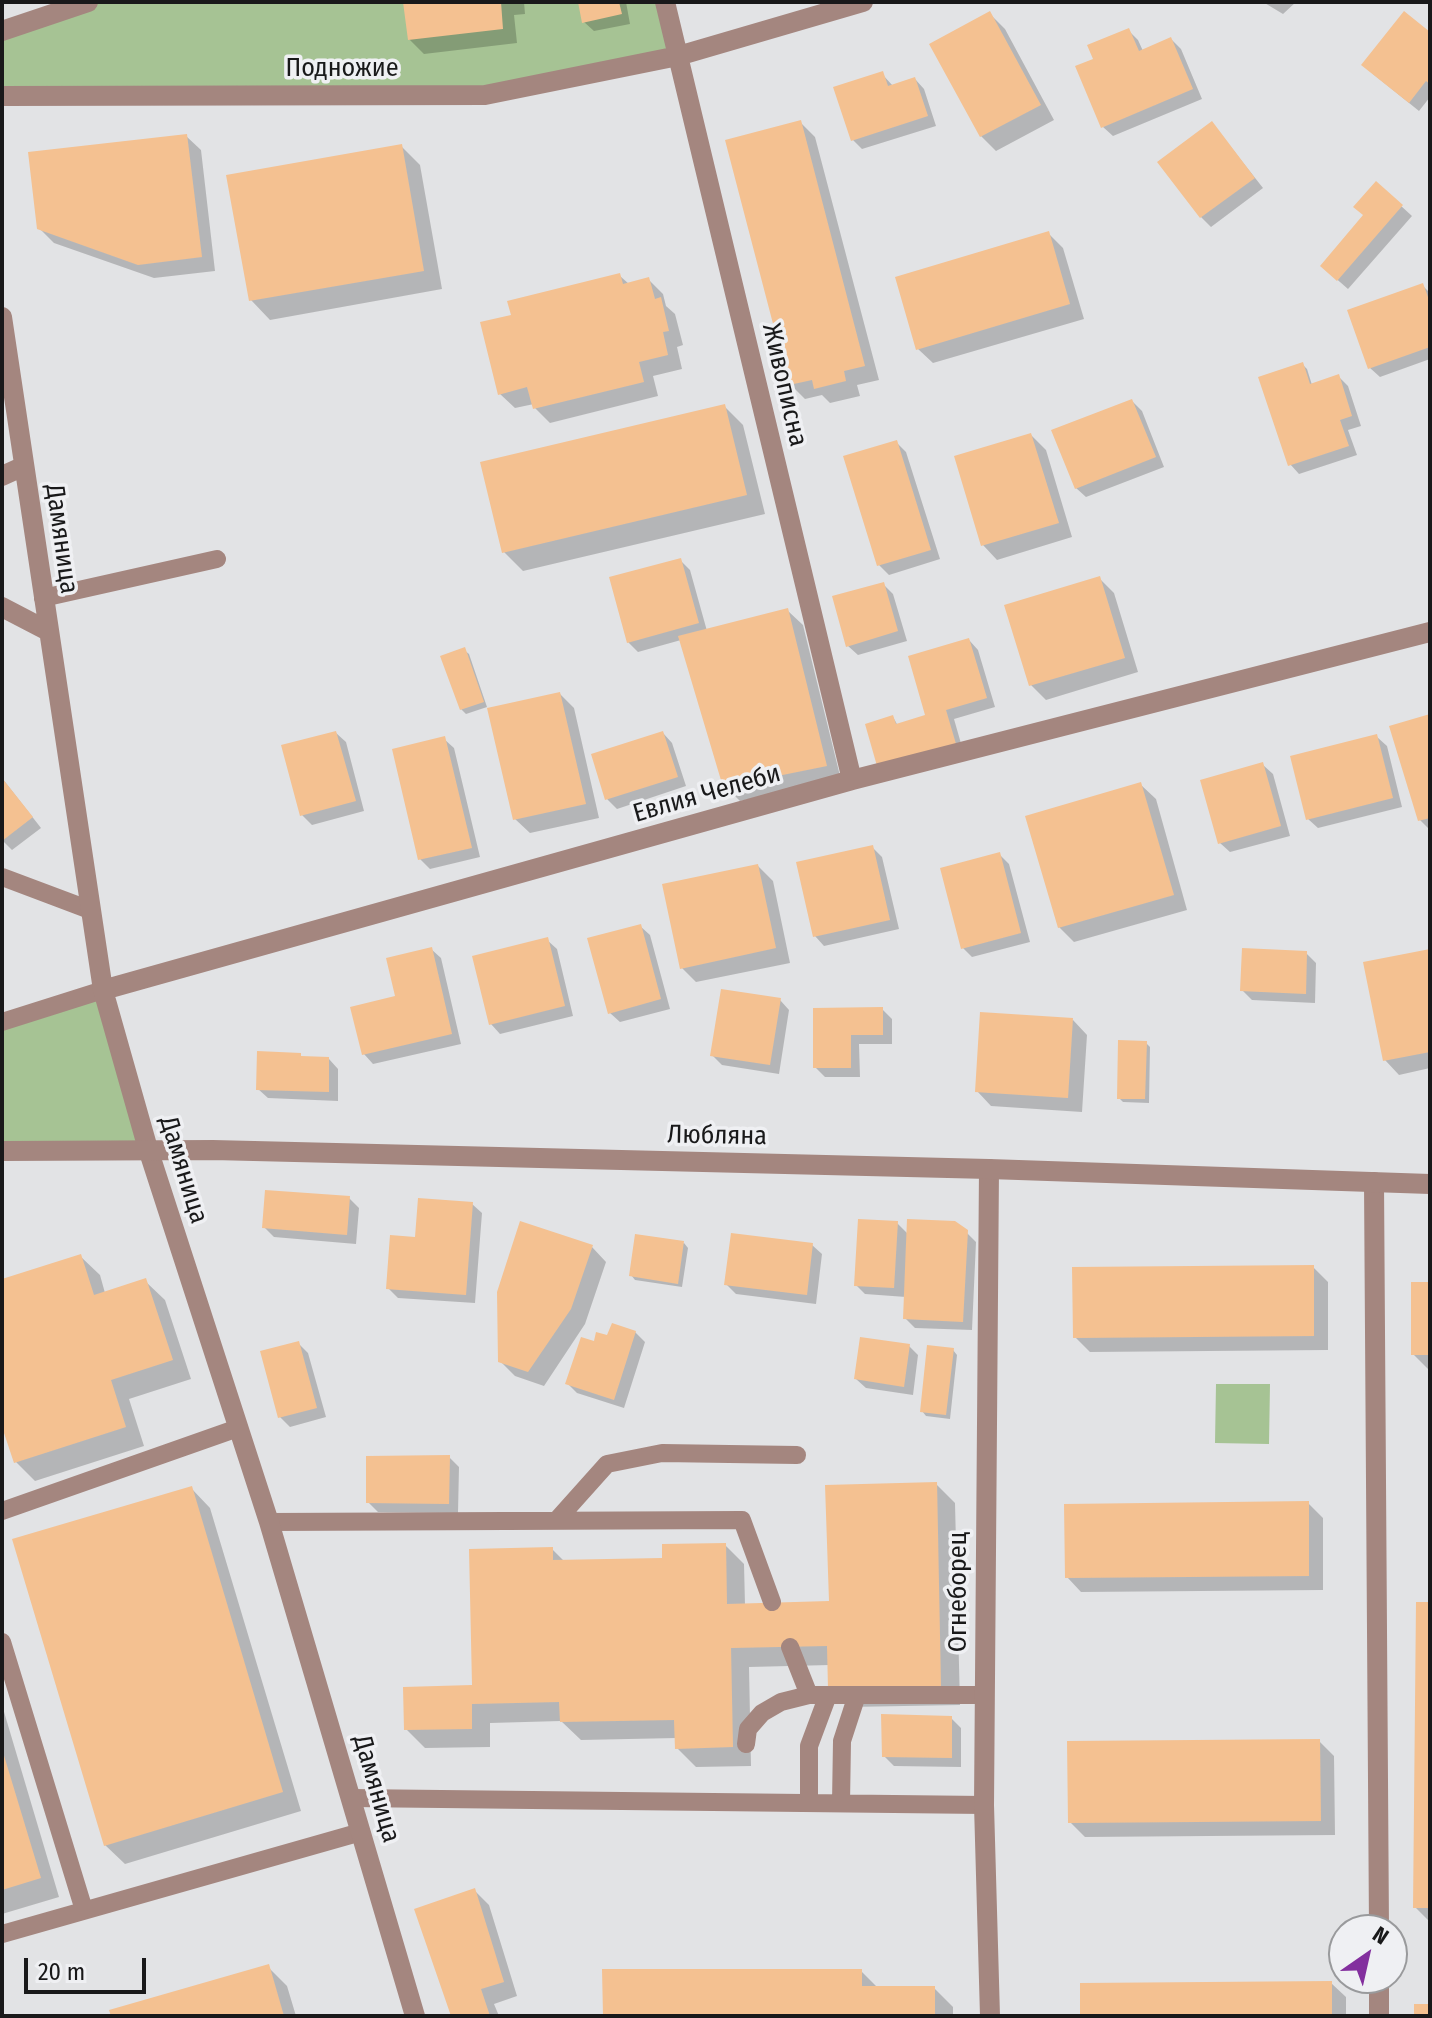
<!DOCTYPE html>
<html>
<head>
<meta charset="utf-8">
<style>
	body { margin:0 }
	#map { position:relative; width:1432px; height:2018px; overflow:hidden; background:#e2e3e5; font-family:"Fira Sans Condensed",sans-serif }
	canvas { display:block }
	.frame { position:absolute; inset:0; border:4px solid #19191a; pointer-events:none }
	.north { position:absolute; left:1328px; top:1914px; width:80px; height:80px; box-sizing:border-box; background:#eff0f3; border:2px solid #999a9c; border-radius:50%; rotate:34deg; font-size:22px; font-weight:700; line-height:32px; text-align:center; color:#19191a }
	.north::after { content:''; display:block; margin:auto; width:28px; height:36px; background:#832f9e; clip-path:polygon(50% 0,100% 100%,50% 72%,0 100%) }
	.scale { position:absolute; left:24px; top:1958px; width:122px; height:36px; box-sizing:border-box; border:4px solid #19191a; border-top:0; padding-left:10px; font-size:24px; line-height:28px; white-space:nowrap; color:#19191a; -webkit-text-stroke:6px #eff0f3; paint-order:stroke }
</style>
</head>
<body>
<div id="map">
<canvas width="1432" height="2018"></canvas>
<div class="frame"></div>
<div class="north">N</div>
<div class="scale">20 m</div>
</div>
<script>
const context = document.querySelector('canvas').getContext('2d');
context.lineJoin = 'round';
function fillPath(path, color) { context.fillStyle = color; context.fill(path, 'evenodd'); }
const toPath = rows => new Path2D(rows.map(r => 'M' + r).join(''));
function trace(path, color, width, dash) { context.strokeStyle = color; context.lineWidth = width; context.lineCap = dash ? 'butt' : 'round'; context.setLineDash(dash || []); context.stroke(path); }
function label(font, color, halo, rows, align = 'center') {
  context.font = font + ' "Fira Sans Condensed",sans-serif'; context.lineWidth = 7; context.setLineDash([]); context.textBaseline = 'middle'; context.strokeStyle = halo; context.fillStyle = color; for (const [text, x, y, turn = 0] of rows) {
    context.save(); context.translate(x, y); context.rotate((+turn || 0) * Math.PI / 180); context.textAlign = isNaN(turn) ? turn : align; if (halo) context.strokeText(text, 0, 0); context.fillText(text, 0, 0); context.restore();
  }
}
fillPath(toPath([
	[88,2,665,2,678,56,485,95,2,96,2,31],
	[103,990,148,1149,2,1151,2,1024],
	[1216,1384,1270,1384,1269,1444,1215,1443]
]), '#a6c394');
fillPath(toPath([
	[405,2,524,2,525,14,514,15,517,43,424,54,409,39],
	[580,2,626,2,630,24,594,31,584,22],
	[1263,2,1296,2,1283,14],
	[990,14,1005,29,1054,120,996,151,981,136],
	[1128,30,1138,40,1143,51,1171,39,1181,49,1202,99,1113,136,1103,127],
	[1430,35,1430,97,1419,111,1373,74],
	[882,74,893,86,915,79,924,89,936,126,862,149,853,140],
	[800,122,815,137,879,380,857,385,860,396,830,403,822,395,805,399,790,384],
	[1212,123,1263,188,1211,227,1201,217],
	[186,136,201,150,215,271,154,278,54,243,39,228],
	[401,146,420,165,442,289,270,320,251,300],
	[1376,183,1412,216,1348,289,1332,275,1365,216],
	[1048,233,1063,248,1084,319,933,363,918,349],
	[620,276,629,284,649,280,663,294,666,306,675,314,683,345,677,347,682,369,653,376,658,396,550,423,535,408,534,404,515,408,500,394,513,316],
	[1422,285,1430,293,1430,359,1380,377,1370,368],
	[1302,364,1307,369,1312,385,1338,376,1348,386,1361,426,1348,430,1357,455,1299,474,1290,464],
	[1132,401,1142,411,1164,467,1086,497,1076,488],
	[724,406,743,425,765,514,523,571,504,552],
	[1031,435,1046,450,1072,537,997,560,983,545],
	[896,442,906,452,940,559,889,575,879,565],
	[680,560,690,570,707,631,788,611,803,625,841,780,740,801,725,786,681,640,638,652,628,642],
	[1099,578,1114,593,1138,672,1046,700,1031,685],
	[883,584,893,594,907,641,858,655,848,646],
	[969,640,978,650,995,707,954,719,964,754,867,725,893,717,898,726,928,717],
	[464,650,469,654,487,707,466,714,461,709],
	[560,694,574,708,599,818,530,833,515,819],
	[1430,716,1430,830,1420,820],
	[336,733,346,742,364,811,312,825,302,815],
	[663,733,672,743,686,786,617,809,607,799],
	[1377,737,1387,746,1402,807,1318,828,1308,819],
	[444,739,454,748,480,857,430,869,420,859],
	[1263,765,1273,774,1290,836,1230,852,1220,843],
	[2,778,41,828,12,850,2,840],
	[1141,785,1156,799,1187,910,1074,942,1059,927],
	[872,847,882,857,899,929,824,946,815,936],
	[999,854,1009,864,1030,942,972,957,963,948],
	[758,866,773,881,790,963,696,982,682,968],
	[640,926,650,935,670,1009,620,1022,610,1013],
	[547,940,557,949,573,1016,500,1034,491,1024],
	[431,949,441,958,461,1044,373,1064,364,1054],
	[1430,950,1430,1068,1399,1075,1385,1060],
	[1306,953,1316,963,1315,1003,1252,1000,1242,990],
	[780,1000,789,1010,779,1074,722,1065,712,1055],
	[882,1009,892,1019,892,1044,859,1044,860,1077,825,1077,815,1067,815,1010],
	[1073,1020,1087,1035,1082,1112,991,1106,977,1091],
	[1146,1043,1150,1047,1149,1103,1123,1102,1119,1098],
	[300,1055,304,1058,329,1059,338,1069,338,1101,268,1098,258,1089],
	[349,1198,359,1208,356,1244,274,1237,264,1227],
	[472,1204,482,1213,475,1303,398,1298,388,1288],
	[897,1223,908,1234,966,1232,976,1242,972,1330,915,1328,905,1318,906,1297,865,1294,856,1285],
	[684,1243,688,1248,682,1287,635,1280,631,1275],
	[812,1245,822,1254,816,1304,736,1294,726,1284],
	[592,1247,606,1262,585,1324,544,1386,515,1376,500,1361],
	[80,1256,100,1275,105,1293,145,1281,165,1300,191,1379,129,1399,144,1446,35,1481,16,1462,4,1427,2,1428,2,1281],
	[1313,1267,1328,1282,1328,1350,1090,1352,1075,1337],
	[1430,1284,1430,1371,1413,1354],
	[635,1332,645,1342,624,1408,577,1393,567,1383,595,1344,609,1338],
	[298,1343,308,1353,326,1417,290,1427,280,1417],
	[909,1346,918,1355,913,1395,866,1388,856,1379],
	[953,1350,957,1355,950,1419,926,1416,922,1411],
	[449,1457,459,1467,458,1513,378,1512,368,1502],
	[936,1484,955,1503,960,1705,849,1707,830,1665,749,1667,751,1766,696,1767,677,1748,677,1738,581,1740,561,1721,490,1723,490,1747,425,1748,406,1729,474,1687,552,1549,565,1562,664,1560,725,1545,744,1564,745,1605,831,1603],
	[191,1488,210,1508,301,1811,125,1864,105,1845],
	[1308,1503,1323,1518,1323,1590,1081,1592,1067,1577],
	[1430,1604,1430,1922,1415,1907],
	[2,1705,59,1897,2,1914],
	[951,1718,961,1728,961,1767,894,1766,884,1756],
	[1319,1741,1334,1756,1335,1835,1085,1837,1070,1822],
	[475,1891,489,1905,517,1996,494,2004,499,2016,453,2016],
	[268,1967,287,1986,296,2016,113,2016],
	[861,1971,878,1988,934,1988,953,2007,953,2016,605,2016],
	[1331,1983,1346,1997,1346,2016,1082,2016]
]), '#0003');
fillPath(toPath([
	[403,2,501,2,503,29,408,40],
	[578,2,619,2,622,14,582,23],
	[990,11,1041,105,980,137,929,44],
	[1404,11,1430,32,1430,84,1426,81,1409,103,1361,65],
	[1129,28,1139,51,1171,37,1193,89,1101,128,1075,66,1093,59,1087,45],
	[883,71,888,86,915,77,928,116,851,141,833,87],
	[801,120,865,366,844,371,846,381,814,389,812,380,789,385,725,140],
	[1212,121,1255,178,1200,218,1157,162],
	[187,134,202,257,138,265,37,229,28,152],
	[402,144,424,271,249,301,226,175],
	[1376,181,1403,205,1337,281,1320,266,1363,215,1353,207],
	[1049,231,1070,304,916,350,895,277],
	[620,273,623,284,649,277,655,299,661,297,669,331,663,332,668,355,639,362,644,382,533,409,527,387,498,395,480,322,511,315,507,301],
	[1423,283,1430,303,1430,347,1368,369,1347,310],
	[1303,362,1310,384,1339,374,1352,416,1340,420,1349,446,1288,466,1258,377],
	[1132,399,1156,457,1075,489,1051,430],
	[725,404,747,495,502,553,480,462],
	[1031,433,1059,523,981,546,954,456],
	[897,440,931,550,877,566,843,456],
	[681,558,699,623,627,643,609,577],
	[1100,576,1125,658,1029,686,1004,605],
	[884,582,898,631,846,647,832,596],
	[788,608,827,766,723,787,678,636],
	[969,638,987,698,946,710,956,744,877,766,865,724,893,715,896,724,925,715,908,656],
	[465,647,484,702,460,710,440,656],
	[560,692,586,804,513,820,487,708],
	[1430,714,1430,818,1418,821,1389,726],
	[336,731,356,801,300,816,281,745],
	[663,731,678,777,605,800,591,754],
	[1377,734,1393,798,1306,820,1290,756],
	[445,736,472,848,418,860,392,749],
	[1263,762,1281,826,1218,844,1200,780],
	[2,778,33,817,2,841],
	[1141,782,1174,895,1058,928,1025,816],
	[873,845,890,920,813,937,796,862],
	[1000,852,1021,933,961,949,940,868],
	[758,864,776,948,680,969,662,884],
	[641,924,661,999,608,1014,587,938],
	[548,937,565,1006,489,1025,472,956],
	[432,947,452,1034,362,1055,350,1007,395,996,386,958],
	[1242,948,1307,951,1306,994,1240,991],
	[1430,949,1430,1052,1383,1061,1363,962],
	[721,989,781,998,770,1065,710,1056],
	[883,1007,883,1035,851,1035,851,1068,813,1068,813,1008],
	[980,1012,1073,1018,1068,1098,975,1092],
	[1118,1040,1147,1041,1145,1099,1117,1099],
	[257,1051,301,1053,301,1056,329,1057,329,1092,256,1090],
	[265,1190,350,1196,347,1235,262,1228],
	[418,1198,473,1202,466,1295,386,1289,390,1235,415,1237],
	[858,1219,898,1221,894,1288,854,1286],
	[907,1219,955,1221,968,1230,963,1322,903,1319],
	[520,1221,593,1245,571,1309,528,1372,498,1362,497,1292],
	[731,1233,813,1243,807,1295,724,1285],
	[635,1234,684,1241,678,1284,629,1276],
	[81,1254,94,1295,146,1278,173,1360,111,1380,126,1427,14,1463,2,1427,2,1279],
	[1314,1265,1314,1336,1073,1338,1072,1267],
	[1411,1282,1430,1282,1430,1355,1411,1355],
	[612,1323,636,1331,614,1400,565,1384,581,1337,594,1341,596,1332,607,1335],
	[860,1337,910,1344,904,1387,854,1379],
	[299,1341,317,1408,278,1418,260,1351],
	[927,1345,954,1348,946,1415,920,1412],
	[450,1455,449,1504,366,1503,366,1456],
	[937,1482,941,1687,828,1689,827,1646,731,1648,733,1747,675,1749,674,1720,560,1722,559,1702,472,1704,472,1729,404,1730,403,1687,472,1685,469,1549,553,1547,553,1560,662,1558,662,1544,726,1543,727,1604,829,1601,825,1485],
	[192,1486,283,1792,104,1846,12,1539],
	[1309,1501,1309,1576,1065,1578,1064,1504],
	[1416,1602,1430,1602,1430,1908,1413,1908],
	[881,1714,952,1716,952,1758,882,1757],
	[1320,1739,1321,1821,1068,1823,1067,1741],
	[2,1749,41,1878,2,1890],
	[475,1888,504,1982,481,1989,490,2016,451,2016,414,1909],
	[269,1964,284,2016,111,2016,109,2010],
	[602,1969,862,1969,862,1986,935,1986,935,2016,603,2016],
	[1332,1981,1332,2016,1080,2016,1080,1983],
	[1414,2004,1430,2004,1430,2016,1414,2016]
]), '#f4c191');
trace(toPath([
	[43,598,217,559],
	[2,877,90,910],
	[2,1022,103,990],
	[2,1511,238,1428],
	[556,1521,607,1464,662,1453,797,1455],
	[269,1522,742,1520,772,1602],
	[2,1642,84,1910],
	[790,1647,809,1695,985,1695],
	[746,1744,748,1729,762,1713,781,1702,809,1695],
	[351,1798,984,1805],
	[809,1803,809,1746,828,1695],
	[841,1803,842,1741,857,1695],
	[2,1934,361,1832]
]), '#a4867f', 18);
trace(toPath([
	[665,2,852,780],
	[2,31,88,2],
	[2,96,485,95,678,56,863,2],
	[2,317,103,990,148,1149,269,1522,415,2016],
	[2,476,24,466],
	[2,607,48,631],
	[103,990,852,780,1430,632],
	[989,1169,984,1805,990,2016],
	[1374,1182,1379,1930],
	[1379,1978,1379,2016]
]), '#a4867f', 20);
trace(toPath([
	[2,1151,213,1150,989,1169,1430,1184]
]), '#a4867f', 20);
label('26px', '#19191a', '#eff0f3', [
	["Подножие",342,69],
	["Живописна",784,385,77],
	["Дамяница",61,539,82],
	["Евлия Челеби",707,794,-16],
	["Любляна",717,1136,1],
	["Дамяница",183,1170,73],
	["Огнеборец",959,1592,-90],
	["Дамяница",376,1789,74]
]);
</script>
</body>
</html>
